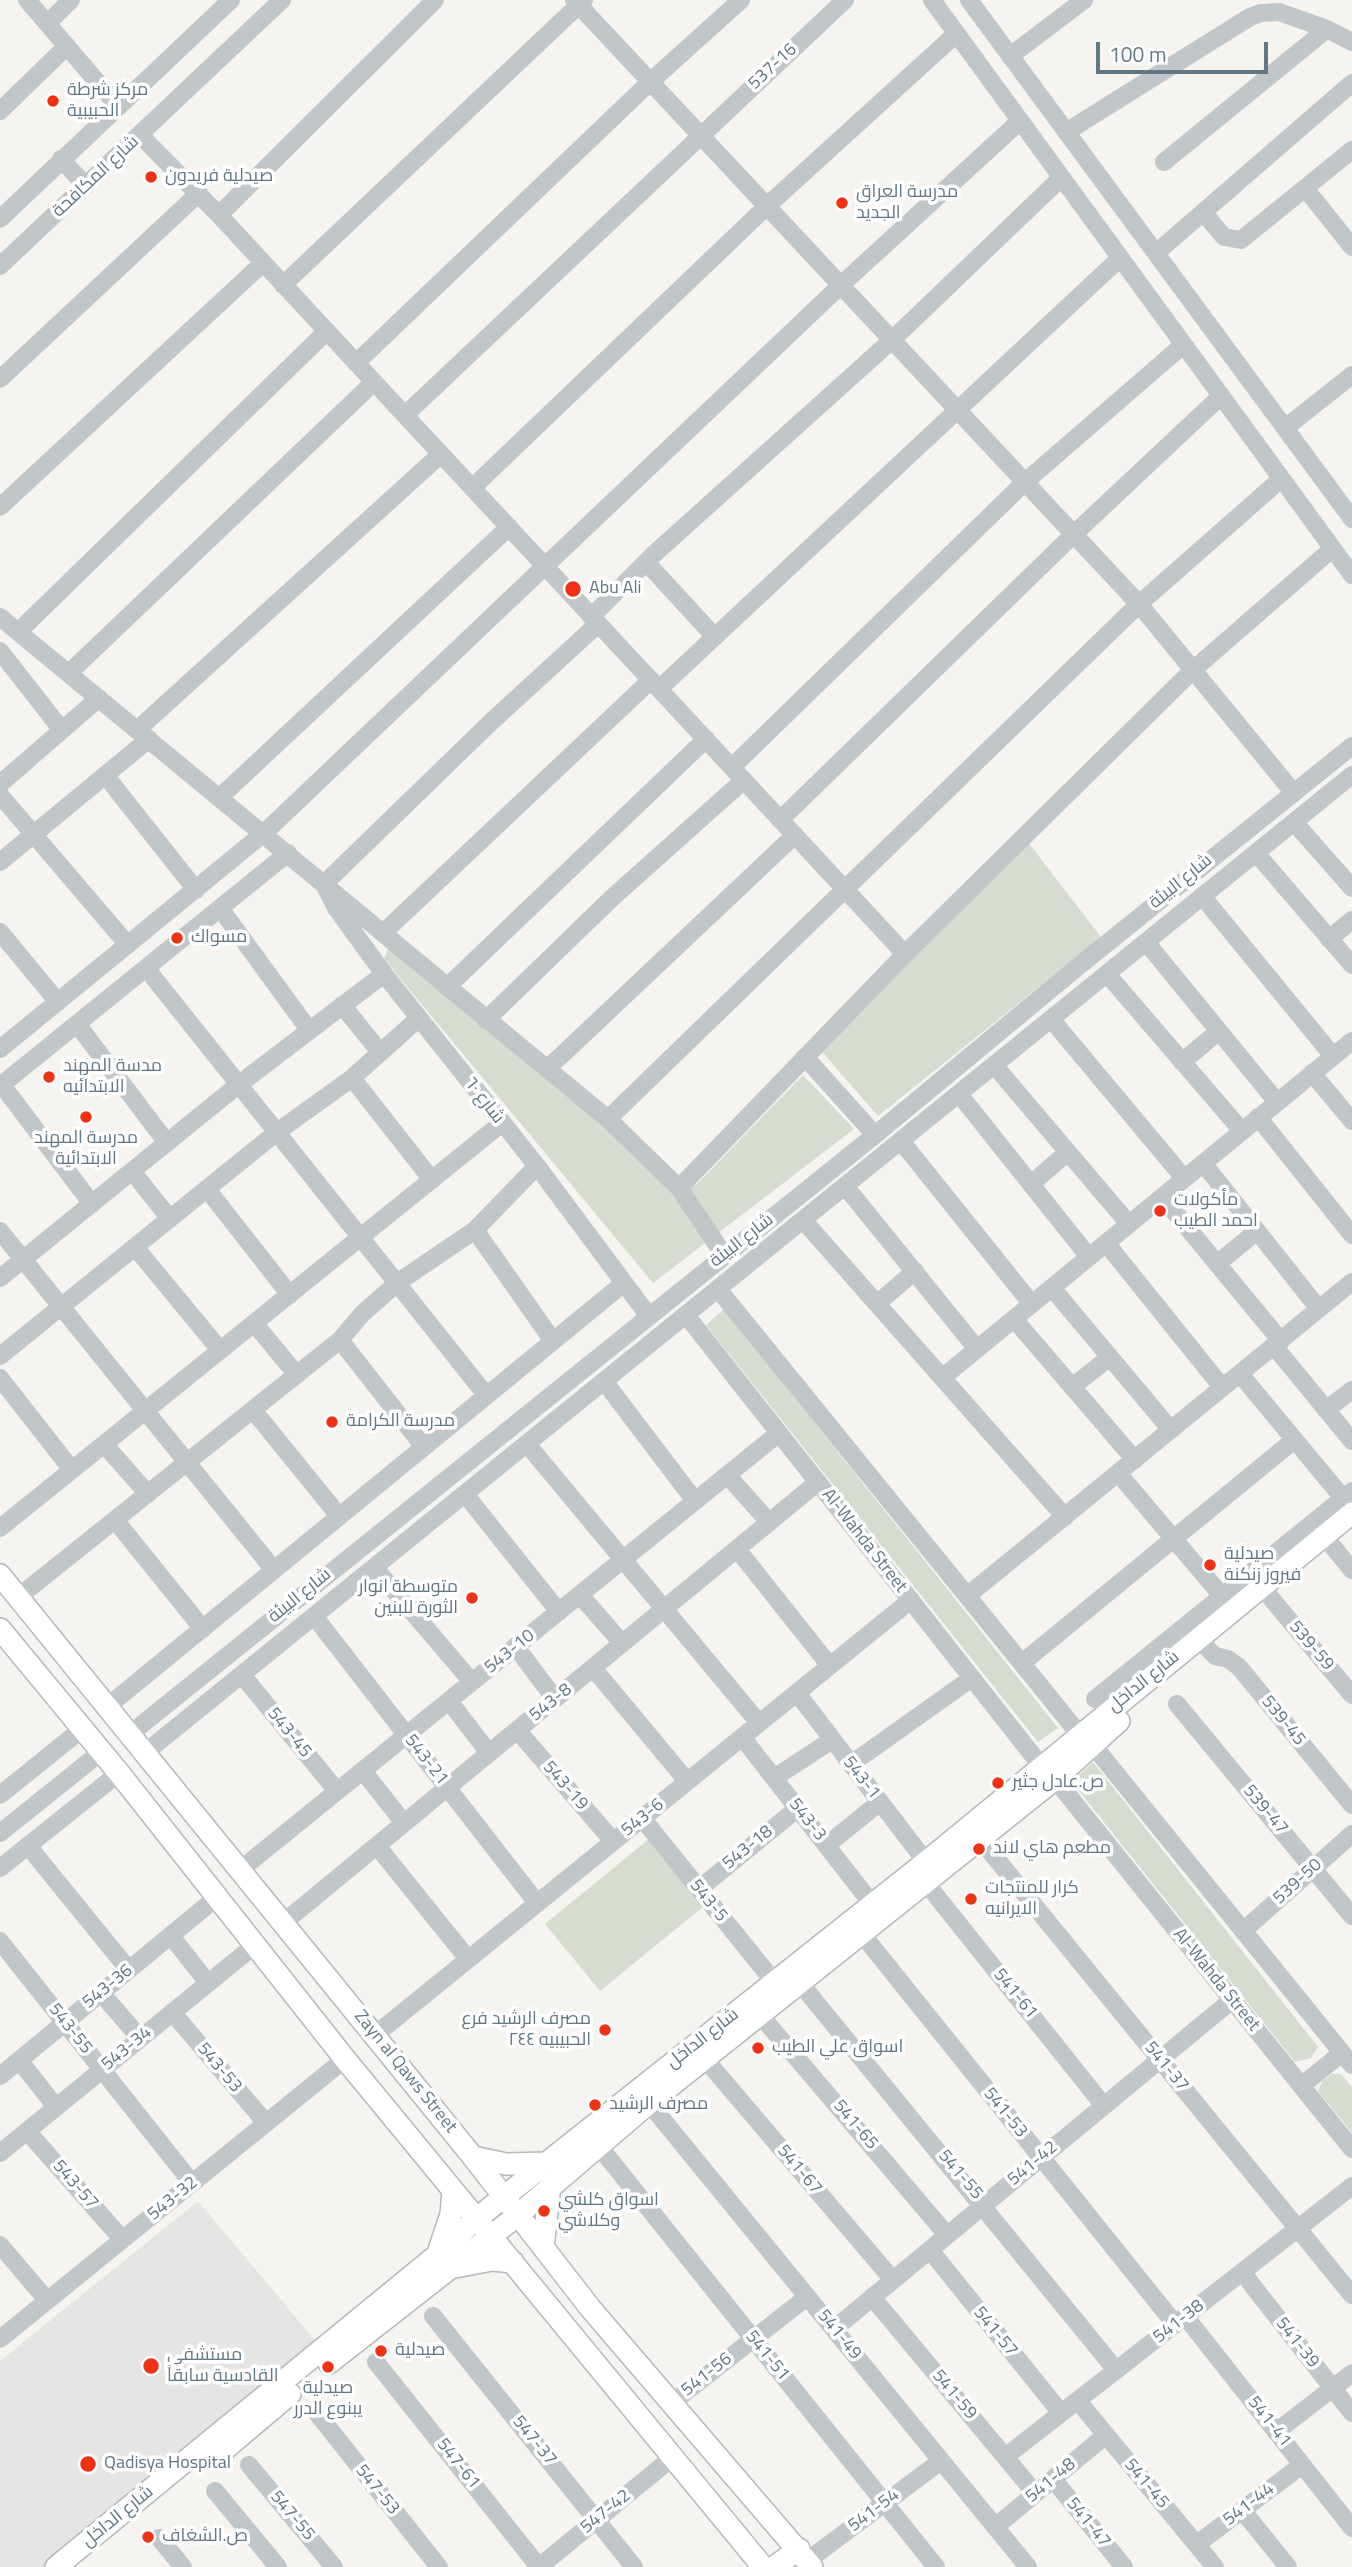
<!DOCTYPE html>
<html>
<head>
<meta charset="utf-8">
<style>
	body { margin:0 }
	#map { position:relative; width:1352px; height:2567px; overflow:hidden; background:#f5f4f0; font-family:"Titillium Web",sans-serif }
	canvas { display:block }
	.scale { position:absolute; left:1096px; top:42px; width:172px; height:32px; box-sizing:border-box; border:4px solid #617783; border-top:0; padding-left:9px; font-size:21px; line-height:24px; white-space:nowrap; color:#617783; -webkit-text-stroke:5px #fff; paint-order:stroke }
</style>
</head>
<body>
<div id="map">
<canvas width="1352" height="2567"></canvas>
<div class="scale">100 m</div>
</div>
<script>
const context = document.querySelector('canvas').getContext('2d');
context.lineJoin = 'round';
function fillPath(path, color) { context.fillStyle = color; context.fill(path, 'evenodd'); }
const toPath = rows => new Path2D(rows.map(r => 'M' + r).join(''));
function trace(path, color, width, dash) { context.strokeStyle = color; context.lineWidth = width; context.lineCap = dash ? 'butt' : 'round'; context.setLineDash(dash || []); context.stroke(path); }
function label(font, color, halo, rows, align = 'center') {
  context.font = font + ' "Titillium Web",Cairo,sans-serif'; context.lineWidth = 7; context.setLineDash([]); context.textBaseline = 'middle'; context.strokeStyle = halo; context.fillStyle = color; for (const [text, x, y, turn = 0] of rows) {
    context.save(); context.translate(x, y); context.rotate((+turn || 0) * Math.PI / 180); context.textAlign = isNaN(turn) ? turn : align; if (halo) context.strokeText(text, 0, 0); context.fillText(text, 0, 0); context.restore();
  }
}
fillPath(toPath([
	[198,2201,319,2345,52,2567,0,2567,0,2361]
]), '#e5e6e3');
fillPath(toPath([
	[1024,837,1101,937,878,1116,816,1045],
	[388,948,689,1187,697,1184,803,1075,854,1129,653,1283,384,959],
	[724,1309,1058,1728,1038,1742,706,1325],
	[1093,1762,1318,2047,1311,2058,1295,2062,1072,1782],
	[649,1839,704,1906,600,1991,545,1924],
	[1332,2074,1341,2074,1352,2087,1352,2133,1318,2091,1323,2080]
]), '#d6dcd0');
const major = toPath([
	[0,1575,473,2157,591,2309,812,2567],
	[0,1629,119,1773,345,2059,763,2567],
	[473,2157,506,2164,546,2163],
	[543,2247,550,2186],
	[439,2250,451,2214,453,2191],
	[455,2267,492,2260,513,2262],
	[329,2363,518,2215,649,2103,1055,1779,1119,1721],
	[213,2459,290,2394],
	[56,2567,437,2255,476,2219,926,1862,1352,1513],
	[774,2567,799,2549]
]);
trace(major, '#b4b9bc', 24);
trace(toPath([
	[27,0,118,106],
	[574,0,1139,604,1293,792],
	[932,0,1352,575],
	[969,0,1352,519],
	[48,23,71,0],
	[1010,56,1084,0],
	[0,111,67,46],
	[1066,132,1250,17,1261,13,1279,12,1327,29,1352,42],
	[140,135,219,215,905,954],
	[61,159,86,186],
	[1164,162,1327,29],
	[1305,188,1352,247],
	[1203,212,1224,237,1241,240,1352,150],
	[219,215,435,0],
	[0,219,231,0],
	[1156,253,1352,83],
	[0,266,282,0],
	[283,285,584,0],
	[356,363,650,82,741,0],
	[0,379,199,193],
	[405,415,845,0],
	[1285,428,1352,375],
	[472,488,767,206,956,34],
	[0,507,263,263],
	[646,562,715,637],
	[0,617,608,1119,679,1188,905,954,1194,669,1332,549],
	[591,617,653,555,892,340,1061,178],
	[598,624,491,722,324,884,336,908,384,974,537,1166,648,1315],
	[18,632,327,331],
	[0,651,61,729],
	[69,673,374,382],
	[660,688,1119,259],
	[137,730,441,454],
	[732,767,1025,482,1183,345],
	[105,775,196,890],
	[0,784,99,698],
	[0,795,128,945],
	[220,797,509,527],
	[780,820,1074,534,1221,396],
	[1294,822,1352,888],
	[1256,853,1352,965],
	[0,862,149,739],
	[1202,896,1333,1056],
	[220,908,309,1030],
	[0,932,58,1002],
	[383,933,651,680],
	[1329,939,1352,920],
	[1146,942,1277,1102],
	[146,968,486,1395],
	[1107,974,1242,1131],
	[447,987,706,739],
	[342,1005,380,1052],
	[1051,1019,1184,1178],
	[486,1020,613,897,744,780],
	[77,1024,167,1143],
	[0,1049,264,833,841,285,1020,121],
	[805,1057,875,1135],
	[1182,1062,1219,1031],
	[994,1065,1129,1224],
	[547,1069,795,835],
	[1312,1073,1352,1121],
	[352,1078,432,1180],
	[2,1085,92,1204],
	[0,1086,288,853],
	[959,1094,1089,1257],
	[1258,1117,1352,1235],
	[608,1119,1139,604,1281,479],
	[901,1141,1031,1303],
	[1203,1163,1319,1309],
	[132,1171,170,1219],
	[1031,1184,1068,1152],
	[845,1186,977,1349],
	[679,1188,724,1255],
	[207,1189,290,1295],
	[1162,1197,1281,1341],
	[803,1220,1065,1517],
	[475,1230,553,1341],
	[0,1231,274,1570],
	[1106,1243,1222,1387],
	[135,1247,220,1350],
	[1217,1264,1257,1231],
	[0,1278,238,1085,384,974],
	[1052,1288,1171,1430],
	[718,1289,1080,1735],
	[879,1302,915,1271],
	[686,1315,1042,1767],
	[1014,1319,1135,1460],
	[254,1323,297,1375],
	[340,1340,424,1447],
	[1274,1346,1352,1441],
	[0,1356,277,1132,352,1078,419,1018],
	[1240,1374,1343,1498],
	[943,1377,1352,1041],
	[0,1378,72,1470],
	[604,1381,695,1501],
	[1072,1387,1110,1357],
	[253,1410,339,1516],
	[1326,1410,1352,1390],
	[104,1444,148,1494],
	[527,1444,759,1723],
	[1118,1473,1222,1596],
	[727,1475,769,1522],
	[465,1494,559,1612],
	[115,1520,203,1629],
	[0,1528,502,1123],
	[1333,1547,1352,1570],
	[737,1549,830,1666],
	[374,1567,472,1682],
	[580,1595,622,1643],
	[967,1596,1352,1282],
	[1270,1597,1352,1695],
	[17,1598,340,1340,362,1314,397,1283,475,1230,537,1166],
	[314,1616,537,1903],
	[516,1647,555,1699],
	[1207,1648,1215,1656,1228,1659,1239,1667,1352,1805],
	[1022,1663,1293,1441],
	[593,1668,687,1781],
	[242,1675,337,1791],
	[797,1693,926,1862],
	[1095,1699,1352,1491],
	[449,1701,489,1753],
	[1177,1704,1352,1916],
	[108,1706,624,1283],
	[517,1730,613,1841],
	[130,1734,875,1135,1080,965,1352,746],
	[742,1737,872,1904],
	[1092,1744,1352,2065],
	[146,1752,1352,775],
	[851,1764,972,1678],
	[363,1771,404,1823],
	[774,1778,832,1740],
	[1055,1779,1352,2149],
	[0,1795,82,1729],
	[642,1818,775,1983],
	[0,1833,101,1752],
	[980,1839,1352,2295],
	[827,1845,880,1802],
	[28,1846,129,1970],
	[377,1846,468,1959],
	[0,1868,119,1773],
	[240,1870,779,1433],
	[926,1883,1104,2106],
	[699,1889,798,1808],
	[283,1923,818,1482],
	[1243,1931,1352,1834],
	[862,1934,1175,2324],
	[171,1936,208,1983],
	[0,1941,192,2183],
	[800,1983,1116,2370],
	[101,1993,140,2038],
	[172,2012,266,2123],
	[761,2016,947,2235],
	[375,2035,911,1600],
	[705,2059,893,2280],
	[19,2060,56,2107],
	[0,2076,216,1898],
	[1301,2086,1342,2053],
	[649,2103,1028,2567],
	[27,2131,122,2239],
	[598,2145,936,2567],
	[0,2153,255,1945],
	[0,2245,47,2300],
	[930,2250,1061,2413],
	[1242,2272,1352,2413],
	[872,2297,1035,2493],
	[433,2316,634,2567],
	[1185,2316,1352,2528],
	[834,2329,1232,2000],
	[0,2339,345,2059],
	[376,2362,539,2567],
	[1078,2401,1215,2567],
	[673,2402,807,2297],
	[316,2412,439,2567],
	[1276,2432,1352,2373],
	[1005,2457,1352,2186],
	[249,2465,334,2567],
	[1053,2479,1124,2567],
	[215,2491,278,2567],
	[1242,2510,1288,2567],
	[995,2527,1106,2435],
	[159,2538,183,2567],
	[1197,2544,1302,2465],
	[807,2561,941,2461],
	[539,2567,673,2457]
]), '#c1c6c8', 18);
trace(major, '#fff', 21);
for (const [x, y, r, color] of [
	[53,101,7,"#f03214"],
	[151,177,7,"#f03214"],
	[842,203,7,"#f03214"],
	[573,589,9,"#f03214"],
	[177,938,7,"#f03214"],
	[49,1077,7,"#f03214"],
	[86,1117,7,"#f03214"],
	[1160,1211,7,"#f03214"],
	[332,1422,7,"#f03214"],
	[1210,1565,7,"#f03214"],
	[472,1598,7,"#f03214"],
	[998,1783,7,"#f03214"],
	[979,1849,7,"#f03214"],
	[971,1899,7,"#f03214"],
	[605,2030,7,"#f03214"],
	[758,2048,7,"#f03214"],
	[595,2105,7,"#f03214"],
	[544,2211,7,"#f03214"],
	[381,2351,7,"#f03214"],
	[151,2366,9,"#f03214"],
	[328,2367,7,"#f03214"],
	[88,2464,9,"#f03214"],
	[148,2537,7,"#f03214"]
]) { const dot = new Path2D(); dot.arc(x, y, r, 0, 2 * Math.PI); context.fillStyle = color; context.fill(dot); trace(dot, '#fff', 2.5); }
label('18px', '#617783', '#fff', [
	["537-16",773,67,-43],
	["شارع المكافحة",96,177,-43],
	["شارع البيئة",1181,882,-39],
	["شارع ٦٠",484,1101,52],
	["شارع البيئة",742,1241,-38],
	["Al-Wahda Street",864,1541,52],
	["شارع البيئة",300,1596,-39],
	["539-59",1311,1646,50],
	["543-10",510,1652,-39],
	["شارع الداخل",1144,1682,-39],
	["543-8",551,1703,-39],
	["539-45",1283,1721,51],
	["543-45",289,1733,51],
	["543-21",426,1760,52],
	["543-1",861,1778,52],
	["543-19",565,1786,49],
	["539-47",1265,1810,50],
	["543-6",643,1818,-39],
	["543-3",807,1820,52],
	["543-18",748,1848,-39],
	["539-50",1298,1882,-42],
	["543-5",708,1901,51],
	["Al-Wahda Street",1216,1980,51],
	["543-36",108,1987,-39],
	["541-61",1015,1994,51],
	["543-55",70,2029,52],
	["شارع الداخل",703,2039,-38],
	["543-34",127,2049,-39],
	["541-37",1166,2067,51],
	["543-53",219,2068,50],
	["Zayn al Qaws Street",405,2072,51],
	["541-53",1005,2113,51],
	["541-65",855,2125,50],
	["541-42",1033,2164,-40],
	["541-67",799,2170,50],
	["541-55",960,2175,50],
	["543-57",75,2185,49],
	["543-32",173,2199,-39],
	["541-38",1179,2322,-38],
	["541-57",995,2332,51],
	["541-49",839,2335,51],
	["541-39",1297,2343,52],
	["541-51",767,2356,51],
	["541-56",707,2375,-38],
	["541-59",954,2395,50],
	["541-41",1269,2422,52],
	["547-37",534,2441,51],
	["547-61",458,2464,52],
	["541-48",1051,2481,-40],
	["541-45",1146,2484,50],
	["547-53",377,2490,51],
	["541-44",1249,2505,-37],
	["541-54",874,2511,-37],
	["547-42",606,2512,-39],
	["547-55",292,2516,50],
	["شارع الداخل",118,2517,-39],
	["541-47",1088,2523,51]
]);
label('18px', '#617783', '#fff', [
	["مركز شرطة",67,91],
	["الحبيبية",67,112],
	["صيدلية فريدون",165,177],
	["مدرسة العراق",856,193],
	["الجديد",856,214],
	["Abu Ali",589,589],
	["مسواك",191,938],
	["مدسة المهند",63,1067],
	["الابتدائيه",63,1088],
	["مدرسة المهند",86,1139,"center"],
	["الابتدائية",86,1160,"center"],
	["مأكولات",1174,1201],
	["احمد الطيب",1174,1222],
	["مدرسة الكرامة",346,1422],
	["صيدلية",1224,1555],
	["فيروز زنكنة",1224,1576],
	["متوسطة انوار",458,1588,"right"],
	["الثورة للبنين",458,1609,"right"],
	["ص.عادل جثير",1012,1783],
	["مطعم هاي لاند",993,1849],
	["كرار للمنتجات",985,1889],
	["الايرانيه",985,1910],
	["مصرف الرشيد فرع",591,2020,"right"],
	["الحبيبيه ٢٤٤",591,2041,"right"],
	["اسواق علي الطيب",772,2048],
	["مصرف الرشيد",609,2105],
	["اسواق كلشي",558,2201],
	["وكلاشي",558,2222],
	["صيدلية",395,2351],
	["مستشفى",167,2356],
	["القادسية سابقاً",167,2377],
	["صيدلية",328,2389,"center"],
	["يبنوع الدرر",328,2410,"center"],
	["Qadisya Hospital",104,2464],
	["ص.الشغاف",162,2537]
], 'left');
</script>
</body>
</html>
